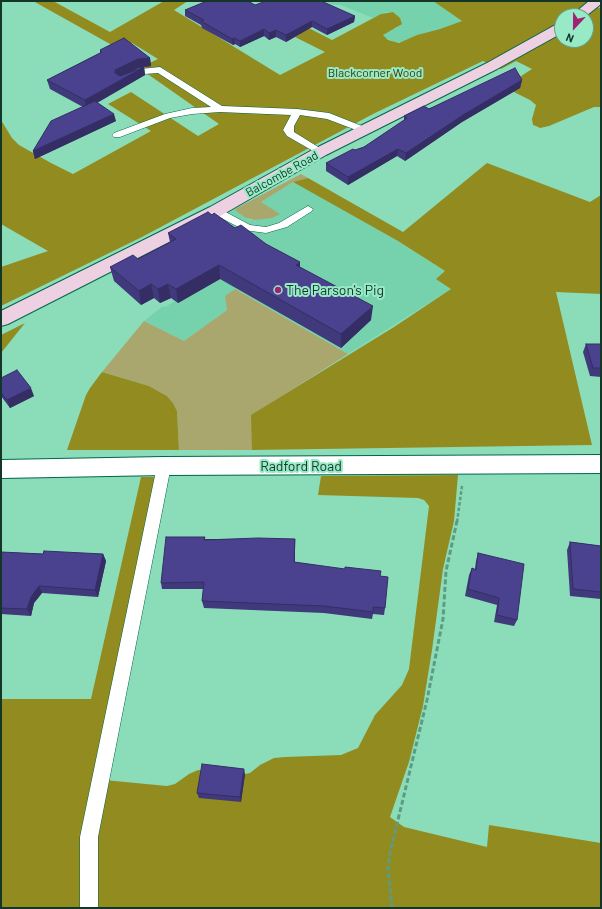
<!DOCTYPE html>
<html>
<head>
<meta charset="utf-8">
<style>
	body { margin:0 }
	#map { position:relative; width:602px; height:909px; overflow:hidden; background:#8bddba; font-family:Barlow,sans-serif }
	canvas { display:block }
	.frame { position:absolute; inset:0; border:2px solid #143629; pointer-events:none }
	.north { position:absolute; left:554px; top:8px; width:40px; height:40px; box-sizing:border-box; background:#98eac7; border:1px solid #63a288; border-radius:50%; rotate:202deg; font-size:11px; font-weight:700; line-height:16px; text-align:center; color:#143629 }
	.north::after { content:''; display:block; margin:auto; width:14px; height:18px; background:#a02275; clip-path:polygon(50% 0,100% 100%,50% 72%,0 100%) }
</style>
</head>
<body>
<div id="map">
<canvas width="602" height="909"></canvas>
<div class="frame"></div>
<div class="north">N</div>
</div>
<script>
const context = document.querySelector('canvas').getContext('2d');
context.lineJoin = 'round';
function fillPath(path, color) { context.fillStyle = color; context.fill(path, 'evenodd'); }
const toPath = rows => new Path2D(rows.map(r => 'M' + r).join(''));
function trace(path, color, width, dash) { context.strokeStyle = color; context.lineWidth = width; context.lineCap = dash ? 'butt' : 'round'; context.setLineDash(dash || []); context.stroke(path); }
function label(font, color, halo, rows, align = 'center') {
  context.font = font + ' Barlow,sans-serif'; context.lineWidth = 4; context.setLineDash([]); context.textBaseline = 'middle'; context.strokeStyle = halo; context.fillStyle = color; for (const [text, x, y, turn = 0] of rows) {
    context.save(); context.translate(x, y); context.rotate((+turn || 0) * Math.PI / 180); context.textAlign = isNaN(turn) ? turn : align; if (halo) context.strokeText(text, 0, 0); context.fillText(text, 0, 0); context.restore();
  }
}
fillPath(toPath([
	[309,1,433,1,462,21,440,29,417,35,402,42,395,42,385,38,383,34,390,30,397,28,396,14,393,12,386,12,373,18,341,5,316,4],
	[293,182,398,241,446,272,451,289,348,354,235,289,227,310,184,341,144,321,163,306,165,307,175,301,166,293,138,262,235,209,246,218,250,220,272,218,261,202]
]), '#76d2ad');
fillPath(toPath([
	[301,174,308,178,293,182,261,202,280,214,272,218,255,220,246,218,236,211,235,209],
	[235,289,348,354,252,415,252,450,179,450,177,411,173,403,167,396,149,386,102,372,144,321,184,341,227,310,225,296]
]), '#aaa76e');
fillPath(toPath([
	[33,1,53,1,110,32,164,1,188,1,174,10,280,75,325,52,295,37,300,34,293,20,332,40,381,14,393,12,400,18,402,24,383,35,388,40,399,43,417,35,440,29,462,21,433,1,586,1,599,8,601,7,601,107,594,107,549,126,540,128,536,126,533,125,532,119,536,105,530,100,504,87,532,69,516,61,501,69,483,61,373,114,142,237,1,306,1,267,48,251,1,224,1,120,12,138,19,145,51,163,73,174,151,131,108,104,131,92,198,136,219,124,139,68,158,59,132,43,119,49],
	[562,16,586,16,586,40,562,40],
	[487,163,590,202,601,195,601,294,556,292,592,445,252,450,251,415,394,327,451,289,436,279,445,271,398,241,293,182,308,178,403,232],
	[25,323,1,353,1,335],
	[102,372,149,386,167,396,173,403,177,411,179,450,67,450,86,395,90,388],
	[458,475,454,521,443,569,432,650,423,706,409,762,390,817,404,827,487,847,489,825,601,843,601,908,1,908,1,699,91,699,141,477,156,477,94,779,167,786,175,784,189,774,198,770,245,774,250,773,260,765,274,758,285,757,341,755,358,748,375,715,402,685,409,669,429,506,424,500,418,498,318,495,321,476]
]), '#928b1f');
const service = toPath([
	[160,67,222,106,297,109,329,113,367,128,369,130,364,133,327,119,300,115,294,126,294,132,323,150,325,152,323,154,320,155,287,136,283,130,291,115,220,112,192,114,170,118,120,137,114,137,112,135,114,133,165,114,192,108,211,107,158,73,144,74,128,80,124,77,140,69,160,67],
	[308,206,313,209,312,211,287,227,266,233,244,230,212,213,211,211,212,209,220,209,250,225,266,227,279,223,308,206],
	[164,461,169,462,171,466,98,837,98,908,80,908,80,837,157,466,159,462,164,461]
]);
const tertiary = toPath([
	[601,455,601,473,164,475,1,478,1,460,164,457,601,455]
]);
const secondary = toPath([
	[589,1,601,1,601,4,586,16,571,16,589,1],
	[562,23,562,33,497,69,326,155,222,215,8,324,1,326,1,311,210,207,314,149,487,63,557,24,562,23]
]);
trace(service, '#006649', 1);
trace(tertiary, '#006649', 2);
trace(secondary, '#006649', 2);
trace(toPath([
	[457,522,462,486]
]), '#5d9c82', 2.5, [3.5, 2]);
trace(toPath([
	[392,908,388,869,390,853,427,700,443,619,446,571,457,521]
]), '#5d9c82', 3, [5, 2.5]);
fillPath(service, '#fff');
fillPath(tertiary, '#fff');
fillPath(secondary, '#edd0e1');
fillPath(toPath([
	[255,5,355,16,354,22,327,35,312,27,286,42,276,37,269,40,264,36,240,47,235,44,233,45,202,28,201,25,185,16,185,10],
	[100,50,150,58,151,66,144,67,145,75,97,103,116,121,35,159,33,151,83,107,50,89,47,80,100,53],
	[144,67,128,73,139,68],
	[522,80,520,88,462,122,405,161,397,156,348,185,326,171,326,163,364,147,404,121,404,116],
	[212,215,235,228,266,244,300,267,371,320,341,348,220,279,178,303,171,298,160,303,154,298,141,305,114,281,110,267,138,259,170,242,168,233],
	[586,344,601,344,601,377,590,376,583,352],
	[1,378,34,396,10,408,1,396],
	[205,537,205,539,295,539,295,562,380,576,385,608,384,615,373,614,372,619,324,613,204,608,202,601,204,589,162,589,161,583],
	[570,542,601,546,601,599,570,596,567,550],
	[1,552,43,554,103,554,106,561,98,597,42,593,34,603,31,616,1,614],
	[478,553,517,620,514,626,494,622,497,605,465,596,469,575,472,568,475,569,476,561],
	[245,774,241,802,199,798,197,793]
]), '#40397b');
fillPath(toPath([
	[355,16,354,22,327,35,327,29],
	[312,21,312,27,286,42,286,35],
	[264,29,264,36,240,47,240,41],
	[276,30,276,37,269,40,269,33],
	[234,38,235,44,233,45,232,39],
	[150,58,151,66,144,67,145,75,86,109,85,100,144,67,139,68,116,79,115,73,115,70,138,59],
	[522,80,520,88,462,122,405,161,406,153,463,115],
	[114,114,116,121,35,159,33,151],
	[398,149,397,156,348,185,348,177],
	[300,262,300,276,296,265],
	[219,265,220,279,178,303,176,289],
	[151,284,154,298,141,305,139,291],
	[168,284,171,298,160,303,158,289],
	[373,306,371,320,341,348,341,334],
	[31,388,34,396,10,408,7,400],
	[103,554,106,561,98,597,95,590],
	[39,586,42,593,34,603,31,616,27,609,31,597],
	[244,769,245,774,241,802,240,797]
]), '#342e64');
const building = toPath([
	[207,1,248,1,255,5,266,1,321,1,355,16,327,29,312,21,286,35,276,30,269,33,264,29,240,41,234,38,232,39,201,21,204,20,185,10,207,1],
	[124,38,150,58,138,59,115,70,115,73,120,76,144,67,85,100,47,80,102,52,100,50,124,38],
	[515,68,522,80,463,115,406,153,398,149,348,177,326,163,353,149,355,150,364,147,407,118,404,116,424,106,429,109,515,68],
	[95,101,114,114,33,151,51,121,95,101],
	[208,212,212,215,214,213,235,228,241,225,266,244,300,262,296,265,373,306,341,334,219,265,176,289,168,284,158,289,151,284,139,291,110,267,133,255,138,259,176,239,168,233,208,212],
	[586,344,601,344,601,368,593,368,586,344],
	[17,370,31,388,7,400,1,393,1,378,17,370],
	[166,537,205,537,204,540,258,538,295,539,294,562,345,569,345,567,381,571,380,576,388,577,385,608,373,607,373,612,324,606,202,601,204,582,161,583,166,537],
	[570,542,601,546,601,592,573,589,570,542],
	[44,551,103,554,95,590,39,586,31,597,27,609,1,608,1,552,43,554,44,551],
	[478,553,524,564,517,620,497,615,499,598,468,589,472,568,476,570,478,553],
	[202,764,244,769,240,797,197,793,202,764]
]);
fillPath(building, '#4b428f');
trace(building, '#342e64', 1);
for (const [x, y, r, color] of [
	[278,290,4,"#a02275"]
]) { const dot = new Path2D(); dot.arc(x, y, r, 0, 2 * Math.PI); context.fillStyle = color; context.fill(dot); trace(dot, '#98eac7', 1.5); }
label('12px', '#3b380c', '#98eac7', [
	["Blackcorner Wood",375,73]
]);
label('12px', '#143629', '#98eac7', [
	["Balcombe Road",282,174,-29]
]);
label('14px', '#143629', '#98eac7', [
	["The Parson's Pig",286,290]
], 'left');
label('14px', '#143629', '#98eac7', [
	["Radford Road",301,466]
]);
</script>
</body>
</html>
